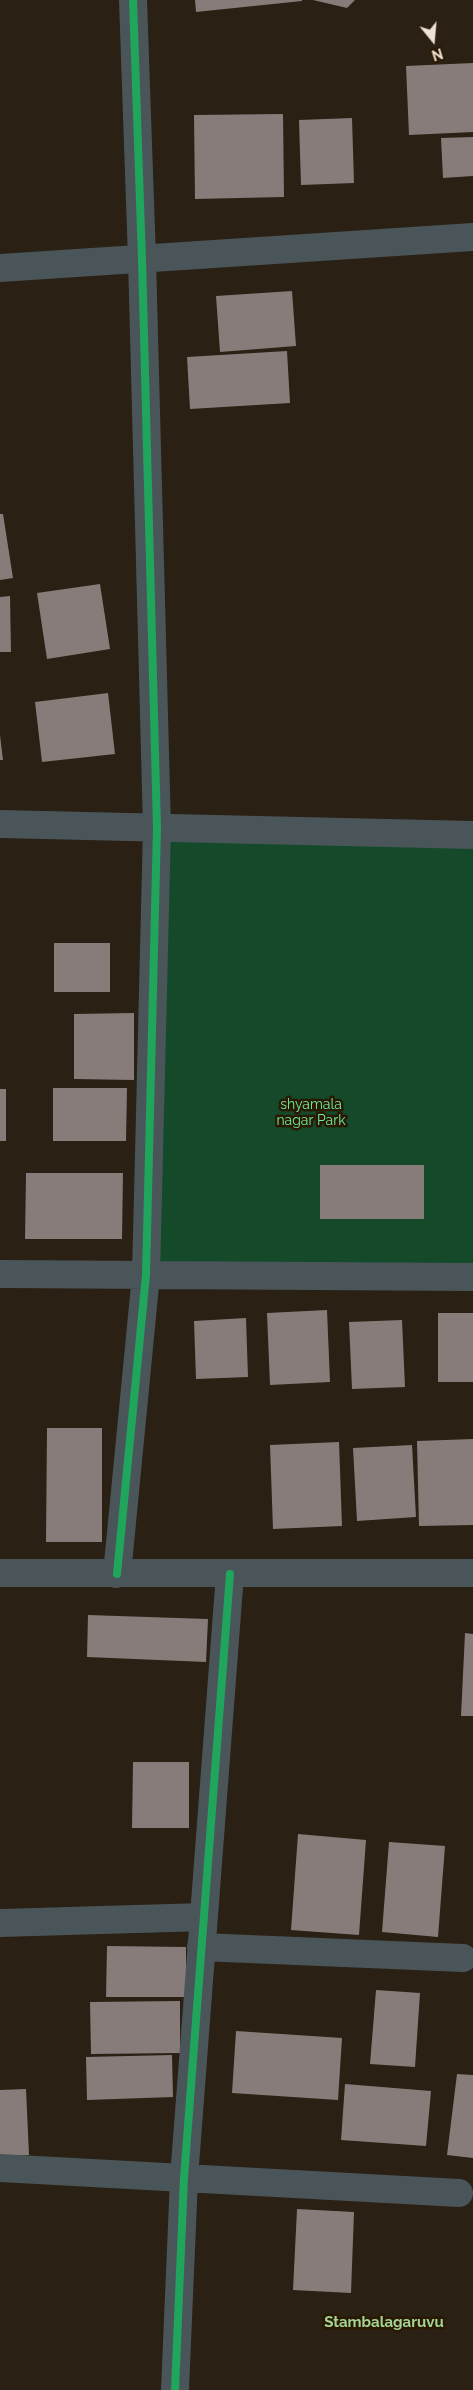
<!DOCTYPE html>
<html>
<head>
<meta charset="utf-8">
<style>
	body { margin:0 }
	#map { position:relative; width:473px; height:2390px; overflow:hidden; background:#2a2013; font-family:Raleway,sans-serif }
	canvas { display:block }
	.north { position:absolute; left:408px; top:15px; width:50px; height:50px; -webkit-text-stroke:4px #291802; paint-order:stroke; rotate:163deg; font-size:14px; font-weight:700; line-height:20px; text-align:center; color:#eee2d4 }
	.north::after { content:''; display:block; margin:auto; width:18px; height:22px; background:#eee2d4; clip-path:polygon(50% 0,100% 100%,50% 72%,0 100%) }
</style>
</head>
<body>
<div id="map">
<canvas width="473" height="2390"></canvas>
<div class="north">N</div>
</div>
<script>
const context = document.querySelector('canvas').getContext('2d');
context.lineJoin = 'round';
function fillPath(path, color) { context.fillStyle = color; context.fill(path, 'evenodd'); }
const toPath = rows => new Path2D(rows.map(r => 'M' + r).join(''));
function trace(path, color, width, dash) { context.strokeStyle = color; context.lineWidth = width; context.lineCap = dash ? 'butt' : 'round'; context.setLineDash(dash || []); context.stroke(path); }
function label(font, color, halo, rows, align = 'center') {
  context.font = font + ' Raleway,sans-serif'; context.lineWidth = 5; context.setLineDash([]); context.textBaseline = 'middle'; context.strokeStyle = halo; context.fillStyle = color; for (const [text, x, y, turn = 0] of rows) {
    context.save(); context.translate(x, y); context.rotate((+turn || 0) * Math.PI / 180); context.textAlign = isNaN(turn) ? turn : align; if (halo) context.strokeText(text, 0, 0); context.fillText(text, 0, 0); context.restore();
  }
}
fillPath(toPath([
	[157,828,473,835,473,1277,146,1275]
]), '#144a2a');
fillPath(toPath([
	[195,0,302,0,302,1,196,12],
	[313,0,355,0,347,8],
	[473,63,473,132,409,135,406,66],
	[283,114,284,197,195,199,194,115],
	[352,118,354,183,301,185,299,120],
	[473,137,473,176,443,178,441,138],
	[292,291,296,346,220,352,216,296],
	[287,351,290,403,190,409,187,357],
	[0,514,3,514,13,578,0,580],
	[100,584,110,649,47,659,37,593],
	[10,596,11,652,0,652,0,597],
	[108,693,115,754,42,762,35,702],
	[0,735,3,760,0,760],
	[54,943,110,943,110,992,54,992],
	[134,1013,134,1080,74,1079,74,1014],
	[53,1088,127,1088,126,1141,53,1141],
	[0,1089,6,1089,6,1141,0,1141],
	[320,1165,424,1165,424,1219,320,1219],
	[26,1173,123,1173,122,1239,25,1239],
	[327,1310,330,1382,270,1385,267,1313],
	[438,1313,473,1313,473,1382,438,1382],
	[246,1318,248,1377,196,1379,194,1321],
	[402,1320,405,1387,352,1389,349,1322],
	[47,1428,102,1428,102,1542,46,1542],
	[473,1439,473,1525,419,1526,417,1441],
	[339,1442,342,1526,273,1529,270,1445],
	[412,1445,416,1517,357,1521,353,1448],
	[88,1615,208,1619,206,1662,87,1657],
	[465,1633,473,1634,473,1716,461,1716],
	[133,1762,189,1762,189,1828,132,1828],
	[298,1834,366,1840,359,1935,291,1930],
	[389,1842,445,1846,438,1937,382,1932],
	[107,1946,186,1947,186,1997,106,1997],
	[376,1990,420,1993,415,2067,370,2064],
	[180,2001,180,2053,91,2054,90,2002],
	[236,2031,342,2038,338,2100,232,2093],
	[172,2055,173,2097,87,2100,86,2057],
	[457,2074,473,2075,473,2158,447,2155],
	[345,2084,431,2091,426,2146,341,2140],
	[26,2089,29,2155,0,2156,0,2090],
	[297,2209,354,2212,351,2293,293,2290]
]), '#887c7a');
trace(toPath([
	[0,268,473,237],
	[0,824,473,835],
	[0,1274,473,1277],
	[0,1573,473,1573],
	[117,1574,146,1275,157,828,142,259,133,0],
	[0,1923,204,1917],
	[201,1947,463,1958],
	[0,2168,459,2193],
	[175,2390,184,2178,230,1574]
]), '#4a555a', 28);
trace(toPath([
	[117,1574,146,1275,157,828,142,259,133,0],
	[175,2390,184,2178,230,1574]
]), '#20a55d', 8);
label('14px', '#6deea1', '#291802', [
	["shyamala",311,1105],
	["nagar Park",311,1121]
]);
label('bold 15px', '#a4d595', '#291802', [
	["Stambalagaruvu",384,2322]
]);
</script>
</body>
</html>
